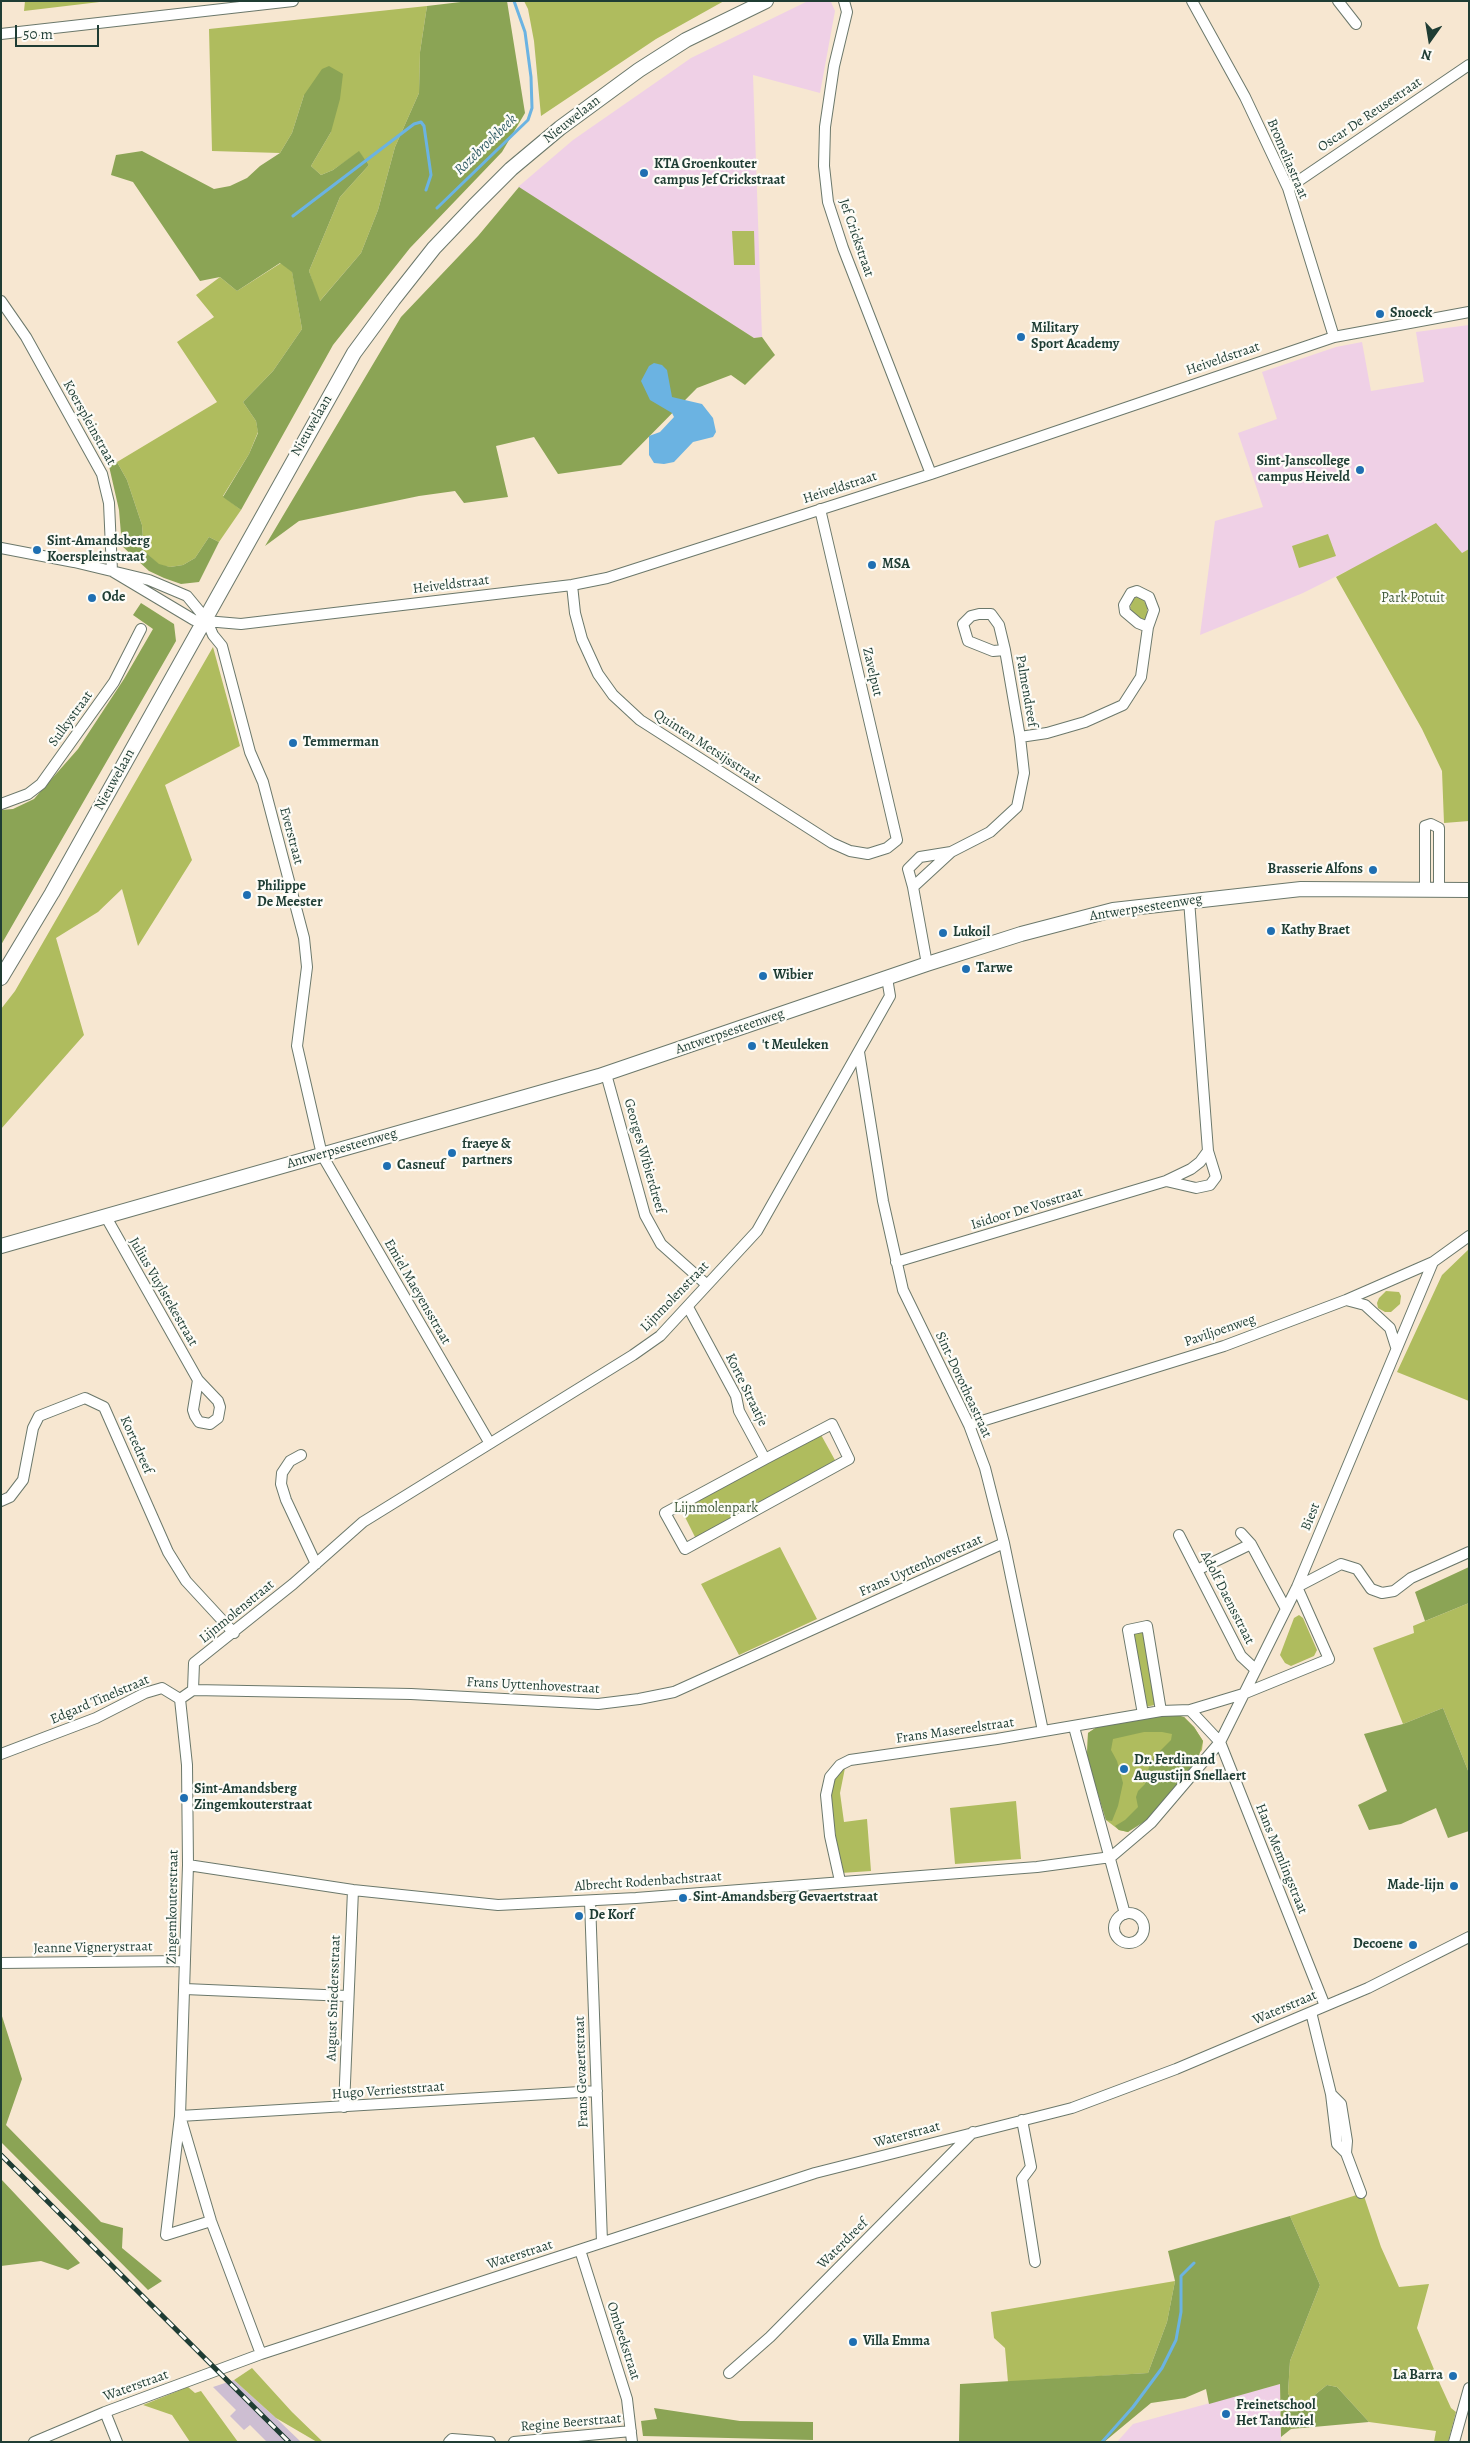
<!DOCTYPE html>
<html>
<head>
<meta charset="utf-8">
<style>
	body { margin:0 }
	#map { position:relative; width:1470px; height:2443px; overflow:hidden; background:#f7e7d1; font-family:Alegreya,serif }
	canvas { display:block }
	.frame { position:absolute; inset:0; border:2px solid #1f3d34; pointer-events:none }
	.north { position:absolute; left:1405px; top:15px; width:50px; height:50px; -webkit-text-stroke:4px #fdfcf7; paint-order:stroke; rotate:193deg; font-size:14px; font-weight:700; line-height:20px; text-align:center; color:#1f3d34 }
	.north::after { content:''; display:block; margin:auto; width:18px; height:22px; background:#1f3d34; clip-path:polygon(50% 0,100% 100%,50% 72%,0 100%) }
	.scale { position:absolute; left:15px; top:25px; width:84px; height:22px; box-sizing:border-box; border:2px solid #1f3d34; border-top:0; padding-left:6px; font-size:15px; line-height:18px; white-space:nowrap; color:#1f3d34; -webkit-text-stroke:4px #fdfcf7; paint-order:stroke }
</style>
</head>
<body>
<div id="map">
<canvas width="1470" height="2443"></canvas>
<div class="frame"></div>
<div class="north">N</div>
<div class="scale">50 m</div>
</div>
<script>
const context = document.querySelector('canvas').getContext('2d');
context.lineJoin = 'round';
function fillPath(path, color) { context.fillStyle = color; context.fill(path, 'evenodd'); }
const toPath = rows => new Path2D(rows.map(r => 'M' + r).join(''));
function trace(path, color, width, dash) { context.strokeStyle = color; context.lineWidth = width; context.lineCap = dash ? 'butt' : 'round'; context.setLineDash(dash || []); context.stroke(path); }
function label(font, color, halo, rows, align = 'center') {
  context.font = font + ' Alegreya,serif'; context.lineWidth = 4.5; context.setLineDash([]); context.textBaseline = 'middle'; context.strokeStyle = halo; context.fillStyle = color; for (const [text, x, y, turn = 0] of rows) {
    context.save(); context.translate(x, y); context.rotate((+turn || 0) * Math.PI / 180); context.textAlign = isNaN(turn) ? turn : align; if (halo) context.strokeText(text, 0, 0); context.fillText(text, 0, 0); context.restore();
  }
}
fillPath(toPath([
	[808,1,831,2,835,11,820,93,753,75,762,337,754,338,518,187,573,140,691,58],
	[1469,325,1469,549,1462,553,1347,571,1303,593,1200,635,1215,521,1263,507,1238,433,1277,419,1262,372,1336,347,1362,342,1371,391,1424,382,1416,332],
	[1280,2384,1281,2442,1117,2442,1133,2424]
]), '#efd0e6');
fillPath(toPath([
	[234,2380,276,2418,301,2442,267,2442,250,2425,244,2430,230,2416,236,2410,213,2387]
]), '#cdbed2');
fillPath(toPath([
	[25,1,108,1,24,11],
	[524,1,724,1,656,39,541,116,534,41,528,9],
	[427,6,420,52,419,93,395,147,378,210,361,253,319,302,309,271,340,197,369,165,359,152,333,170,321,175,311,166,331,132,304,95,292,133,280,153,212,151,209,29],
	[732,231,754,231,755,265,734,265],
	[281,263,292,271,302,329,273,371,243,402,256,421,258,432,249,454,223,496,241,510,219,542,209,537,195,558,183,565,170,567,159,565,144,551,142,525,127,480,117,462,217,402,177,342,214,317,196,295,220,277,237,291],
	[1436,523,1462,553,1469,549,1469,821,1444,823,1442,771,1422,729,1336,577],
	[1328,534,1336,556,1299,568,1292,546],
	[1137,597,1143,599,1147,607,1147,617,1143,620,1136,618,1130,608,1133,599],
	[213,647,240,746,165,785,192,860,138,946,122,889,98,912,56,938,84,1035,1,1129,1,1009,15,991],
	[1469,1249,1469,1401,1397,1372,1442,1275],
	[1386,1291,1399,1292,1401,1296,1400,1304,1391,1312,1385,1312,1378,1308,1377,1303,1379,1298],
	[820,1433,836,1462,696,1539,681,1509],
	[780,1547,817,1619,739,1655,701,1584],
	[1469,1603,1469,1773,1443,1708,1403,1724,1373,1648,1414,1633,1413,1626],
	[1299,1615,1303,1618,1317,1650,1314,1656,1291,1666,1285,1663,1280,1655,1294,1618],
	[1144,1631,1155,1705,1145,1707,1134,1632],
	[1184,1717,1194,1727,1203,1741,1202,1750,1128,1832,1119,1830,1106,1820,1087,1757,1088,1733,1097,1727],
	[845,1768,840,1793,844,1822,867,1819,871,1871,841,1873,830,1796,836,1776],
	[1016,1801,1021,1859,955,1864,950,1808],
	[1363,2193,1381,2247,1399,2287,1429,2284,1417,2328,1440,2384,1451,2408,1456,2412,1448,2442,1434,2442,1436,2431,1369,2422,1337,2387,1327,2385,1296,2410,1288,2393,1290,2361,1320,2285,1290,2216],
	[1175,2281,1167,2322,1148,2373,1008,2382,1005,2348,994,2338,991,2312],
	[252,2368,292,2412,323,2442,317,2442,276,2418,234,2380],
	[188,2387,195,2393,201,2391,238,2442,190,2442,172,2415,143,2405]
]), '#afbc5e');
fillPath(toPath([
	[469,1,507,1,525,113,502,152,410,248,333,345,241,510,223,497,249,454,258,433,256,421,243,402,273,371,302,329,292,272,280,263,237,291,220,277,200,281,133,182,111,175,116,155,142,151,214,189,230,186,247,178,260,166,280,153,292,133,304,95,322,69,329,66,343,74,340,99,331,132,311,166,321,175,333,170,359,151,369,165,340,197,309,271,320,301,361,253,378,210,395,147,419,93,420,52,427,6],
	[519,187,754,338,762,337,775,355,745,385,731,375,697,388,621,465,558,474,534,437,496,446,508,497,464,503,455,491,419,496,299,521,265,546,401,317,478,236],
	[117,462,127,480,142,525,144,551,159,564,170,567,183,565,195,558,209,537,219,542,199,582,181,584,164,578,149,571,122,546,119,510,109,466],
	[141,603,174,624,176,641,1,945,1,810,13,809,34,799,78,749,124,679,153,629,133,615],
	[1469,1567,1469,1603,1425,1621,1415,1592],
	[1443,1708,1469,1773,1469,1831,1448,1838,1436,1808,1401,1824,1369,1830,1358,1805,1387,1791,1364,1734,1403,1724],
	[1174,1714,1184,1717,1194,1727,1203,1741,1197,1763,1147,1820,1128,1832,1119,1830,1115,1826,1125,1820,1138,1807,1136,1797,1138,1791,1145,1784,1149,1767,1154,1757,1171,1740,1172,1734,1162,1732,1144,1732,1113,1739,1111,1750,1117,1761,1123,1783,1118,1806,1112,1821,1106,1820,1087,1757,1088,1733,1097,1727],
	[1,2013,22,2079,6,2125,101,2222,123,2228,122,2248,162,2281,148,2290,1,2142],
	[1,2179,80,2263,68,2270,41,2261,1,2266],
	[1290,2216,1320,2285,1290,2361,1288,2393,1296,2410,1327,2385,1337,2387,1369,2422,1291,2429,1281,2437,1280,2384,1209,2404,1206,2389,1185,2398,1151,2403,1104,2442,959,2442,960,2384,1148,2373,1167,2322,1175,2281,1168,2251],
	[654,2408,740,2421,813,2422,813,2440,643,2436,641,2421,657,2419]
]), '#8ba455');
fillPath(toPath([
	[654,363,662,365,667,370,672,397,702,404,713,418,716,432,713,437,693,442,674,462,664,464,654,463,649,455,649,436,660,432,674,417,672,413,650,400,641,381,649,366]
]), '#6bb3e2');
trace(toPath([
	[437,208,528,120,532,108,531,77,525,32,514,1],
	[293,216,414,124,421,122,424,126,431,175,426,190],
	[1102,2442,1133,2407,1162,2368,1176,2340,1181,2312,1181,2276,1194,2263]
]), '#6bb3e2', 3);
const minor = toPath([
	[844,1,847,12,834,66,825,127,824,166,828,202,843,248,931,474],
	[1192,1,1245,97,1288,188,1334,337],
	[1338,1,1356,24],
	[1,34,293,1],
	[1288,188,1469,65],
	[1,301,26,337,102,474,109,503,112,571],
	[1,548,74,562,149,580,187,596,206,619,213,635,222,646,250,752,263,782,304,938,307,967,297,1046,322,1155,489,1442],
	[112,571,194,620,241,624,572,585,607,578,931,474,1334,337,1469,312],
	[572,585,575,613,582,639,598,674,613,695,640,720,832,843,850,851,868,854,887,848,897,840,820,509],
	[1020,737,1047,733,1085,722,1123,705,1141,677,1148,627,1154,610,1149,597,1137,591,1131,593,1124,605,1125,612,1138,623,1148,627],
	[1,804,28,794,41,784,114,682,141,629],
	[913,887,951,852,990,832,1017,807,1024,773,1020,737,1005,650,999,625,991,614,979,614,971,616,963,624,968,641,993,651,1005,650],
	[1425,888,1425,826,1431,824,1439,828,1439,888],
	[927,964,913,887,908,869,920,857,951,852],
	[859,1052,883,1201,903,1290,969,1425,985,1468,1004,1543,1043,1731],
	[606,1074,645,1215,661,1244,706,1284],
	[1166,1181,1196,1188,1210,1185,1216,1177,1208,1151],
	[106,1217,198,1380,218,1401,220,1407,218,1418,210,1424,199,1422,195,1416,193,1410,198,1380],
	[896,1262,1166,1181,1191,1169,1200,1162,1208,1151,1189,900],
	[1346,1300,1365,1305,1390,1328,1396,1347],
	[688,1307,736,1396,739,1411,765,1459,665,1513,685,1549,849,1459,832,1424,765,1459],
	[969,1425,1224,1346,1346,1300,1433,1262,1469,1236],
	[301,1455,290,1461,282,1473,281,1484,286,1500,316,1564],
	[1,1501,10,1497,23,1480,33,1428,39,1416,85,1398,104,1407,168,1552,186,1581,234,1633],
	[1241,1533,1251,1544,1286,1609],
	[1179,1535,1241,1656,1256,1670],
	[1197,1570,1251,1544],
	[193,1690,194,1663,293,1584,363,1522,633,1355,660,1336,757,1231,890,996,887,978],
	[180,1699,193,1690,411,1694,598,1704,639,1699,674,1692,1004,1543],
	[180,1699,187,1765,188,1865,180,2116,211,2221,261,2354],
	[1190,1710,1220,1742,1325,2006],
	[1143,1714,1128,1630,1147,1626,1161,1711],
	[1074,1727,1125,1914],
	[1,1754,96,1718,145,1693,162,1688,180,1699],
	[1111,1857,1151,1823,1220,1742,1297,1587,1433,1262],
	[188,1865,353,1890,498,1905,636,1898,1037,1867,1111,1857],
	[840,1881,830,1836,826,1795,830,1777,840,1765,850,1760,997,1739,1161,1711,1190,1710,1243,1694,1329,1659,1297,1587,1341,1564,1357,1569,1371,1589,1382,1593,1394,1591,1411,1578,1469,1552],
	[590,1901,602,2242],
	'1114 1928a15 15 0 1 1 30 0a15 15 0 1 1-30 0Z',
	[1,1963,185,1961],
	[185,1989,347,1996],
	[1311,2012,1331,2094,1337,2144,1346,2153,1361,2193],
	[1331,2094,1341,2104,1347,2141,1346,2153],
	[344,2107,353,1890],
	[1022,2120,1031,2167,1022,2179,1035,2262],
	[211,2221,166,2235,180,2116,597,2091],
	[580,2250,627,2399,632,2442],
	[729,2373,770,2337,973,2132],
	[105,2412,117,2442],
	[34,2442,105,2412,261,2354,815,2173,1072,2108,1176,2069,1368,1988,1469,1937],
	[449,2442,452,2439,490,2442],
	[514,2442,631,2431],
	[1454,2442,1469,2388]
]);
const major = toPath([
	[1,978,52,893,354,353,393,300,434,248,474,206,511,169,560,128,639,70,686,40,766,1],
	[1,1246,599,1076,927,964,1021,934,1113,910,1301,889,1469,890]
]);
trace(minor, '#6b786b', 12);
trace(major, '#6b786b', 16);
trace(minor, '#fff', 10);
trace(major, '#fff', 14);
const rail = toPath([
	[1,2155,289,2442]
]);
trace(rail, '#1f3d34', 5);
trace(rail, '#fdfcf7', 3, [9]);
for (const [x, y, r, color] of [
	[644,173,5,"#1f6fb2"],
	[1380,314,5,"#1f6fb2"],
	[1021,337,5,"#1f6fb2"],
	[1360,470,5,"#1f6fb2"],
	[37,550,5,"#1f6fb2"],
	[872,565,5,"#1f6fb2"],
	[92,598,5,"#1f6fb2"],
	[293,743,5,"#1f6fb2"],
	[1373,870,5,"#1f6fb2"],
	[247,895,5,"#1f6fb2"],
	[1271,931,5,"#1f6fb2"],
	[943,933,5,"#1f6fb2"],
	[966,969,5,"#1f6fb2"],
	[763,976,5,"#1f6fb2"],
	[752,1046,5,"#1f6fb2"],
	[452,1153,5,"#1f6fb2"],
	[387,1166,5,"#1f6fb2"],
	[1124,1769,5,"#1f6fb2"],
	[184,1798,5,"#1f6fb2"],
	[1454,1886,5,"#1f6fb2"],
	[683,1898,5,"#1f6fb2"],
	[579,1916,5,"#1f6fb2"],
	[1413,1945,5,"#1f6fb2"],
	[853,2342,5,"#1f6fb2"],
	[1453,2376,5,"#1f6fb2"],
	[1226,2414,5,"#1f6fb2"]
]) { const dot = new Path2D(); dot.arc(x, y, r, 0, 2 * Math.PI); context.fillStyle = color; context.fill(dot); trace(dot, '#fdfcf7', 2); }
label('14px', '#1f3d34', '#fdfcf7', [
	["Oscar De Reusestraat",1370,115,-34],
	["Nieuwelaan",572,120,-38],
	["Bromeliastraat",1287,159,67],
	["Jef Crickstraat",856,238,71],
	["Heiveldstraat",1223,359,-19],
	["Koerspleinstraat",89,423,61],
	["Nieuwelaan",312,426,-60],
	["Heiveldstraat",840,488,-18],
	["Heiveldstraat",451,585,-7],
	["Zavelput",872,672,77],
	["Palmendreef",1026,691,80],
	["Sulkystraat",71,719,-54],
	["Quinten Metsijsstraat",707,747,33],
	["Nieuwelaan",115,780,-61],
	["Everstraat",291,836,75],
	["Antwerpsesteenweg",1146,908,-9],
	["Antwerpsesteenweg",730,1032,-19],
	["Antwerpsesteenweg",342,1149,-16],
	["Georges Wibierdreef",644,1156,74],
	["Isidoor De Vosstraat",1027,1209,-17],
	["Julius Vuylstekestraat",163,1292,60],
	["Emiel Maeyensstraat",417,1292,60],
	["Lijnmolenstraat",675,1297,-46],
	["Paviljoenweg",1220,1331,-19],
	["Sint-Dorotheastraat",963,1385,65],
	["Korte Straatje",746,1390,64],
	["Kortedreef",136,1445,66],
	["Biest",1311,1517,-68],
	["Frans Uyttenhovestraat",921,1566,-24],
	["Adolf Daensstraat",1227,1598,63],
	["Lijnmolenstraat",237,1612,-39],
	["Frans Uyttenhovestraat",533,1686,3],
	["Edgard Tinelstraat",100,1700,-23],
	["Frans Masereelstraat",955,1731,-8],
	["Hans Memlingstraat",1281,1859,68],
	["Albrecht Rodenbachstraat",648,1882,-4],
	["Zingemkouterstraat",173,1907,-89],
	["Jeanne Vignerystraat",93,1948,-1],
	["August Sniedersstraat",334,1998,-88],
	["Waterstraat",1285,2008,-23],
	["Frans Gevaertstraat",582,2072,-92],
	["Hugo Verrieststraat",388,2091,-4],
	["Waterstraat",907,2135,-15],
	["Waterdreef",843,2244,-45],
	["Waterstraat",520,2255,-18],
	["Ombeekstraat",623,2341,72],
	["Waterstraat",136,2386,-20],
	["Regine Beerstraat",571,2423,-5]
]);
label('bold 14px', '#1f3d34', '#fdfcf7', [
	["KTA Groenkouter",654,165],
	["campus Jef Crickstraat",654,181],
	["Snoeck",1390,314],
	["Military",1031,329],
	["Sport Academy",1031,345],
	["Sint-Janscollege",1350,462,"right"],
	["campus Heiveld",1350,478,"right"],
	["Sint-Amandsberg",47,542],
	["Koerspleinstraat",47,558],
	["MSA",882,565],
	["Ode",102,598],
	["Temmerman",303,743],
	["Brasserie Alfons",1363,870,"right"],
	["Philippe",257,887],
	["De Meester",257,903],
	["Kathy Braet",1281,931],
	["Lukoil",953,933],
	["Tarwe",976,969],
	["Wibier",773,976],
	["'t Meuleken",762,1046],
	["fraeye &",462,1145],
	["partners",462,1161],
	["Casneuf",397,1166],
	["Dr. Ferdinand",1134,1761],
	["Augustijn Snellaert",1134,1777],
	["Sint-Amandsberg",194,1790],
	["Zingemkouterstraat",194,1806],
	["Made-lijn",1444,1886,"right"],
	["Sint-Amandsberg Gevaertstraat",693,1898],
	["De Korf",589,1916],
	["Decoene",1403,1945,"right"],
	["Villa Emma",863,2342],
	["La Barra",1443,2376,"right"],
	["Freinetschool",1236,2406],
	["Het Tandwiel",1236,2422]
], 'left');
label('14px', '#435d3e', '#fdfcf7', [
	["Park Potuit",1413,599],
	["Lijnmolenpark",716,1509]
]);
label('italic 15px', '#366068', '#fdfcf7', [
	["Rozebroekbeek",486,145,-44]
]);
</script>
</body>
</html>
